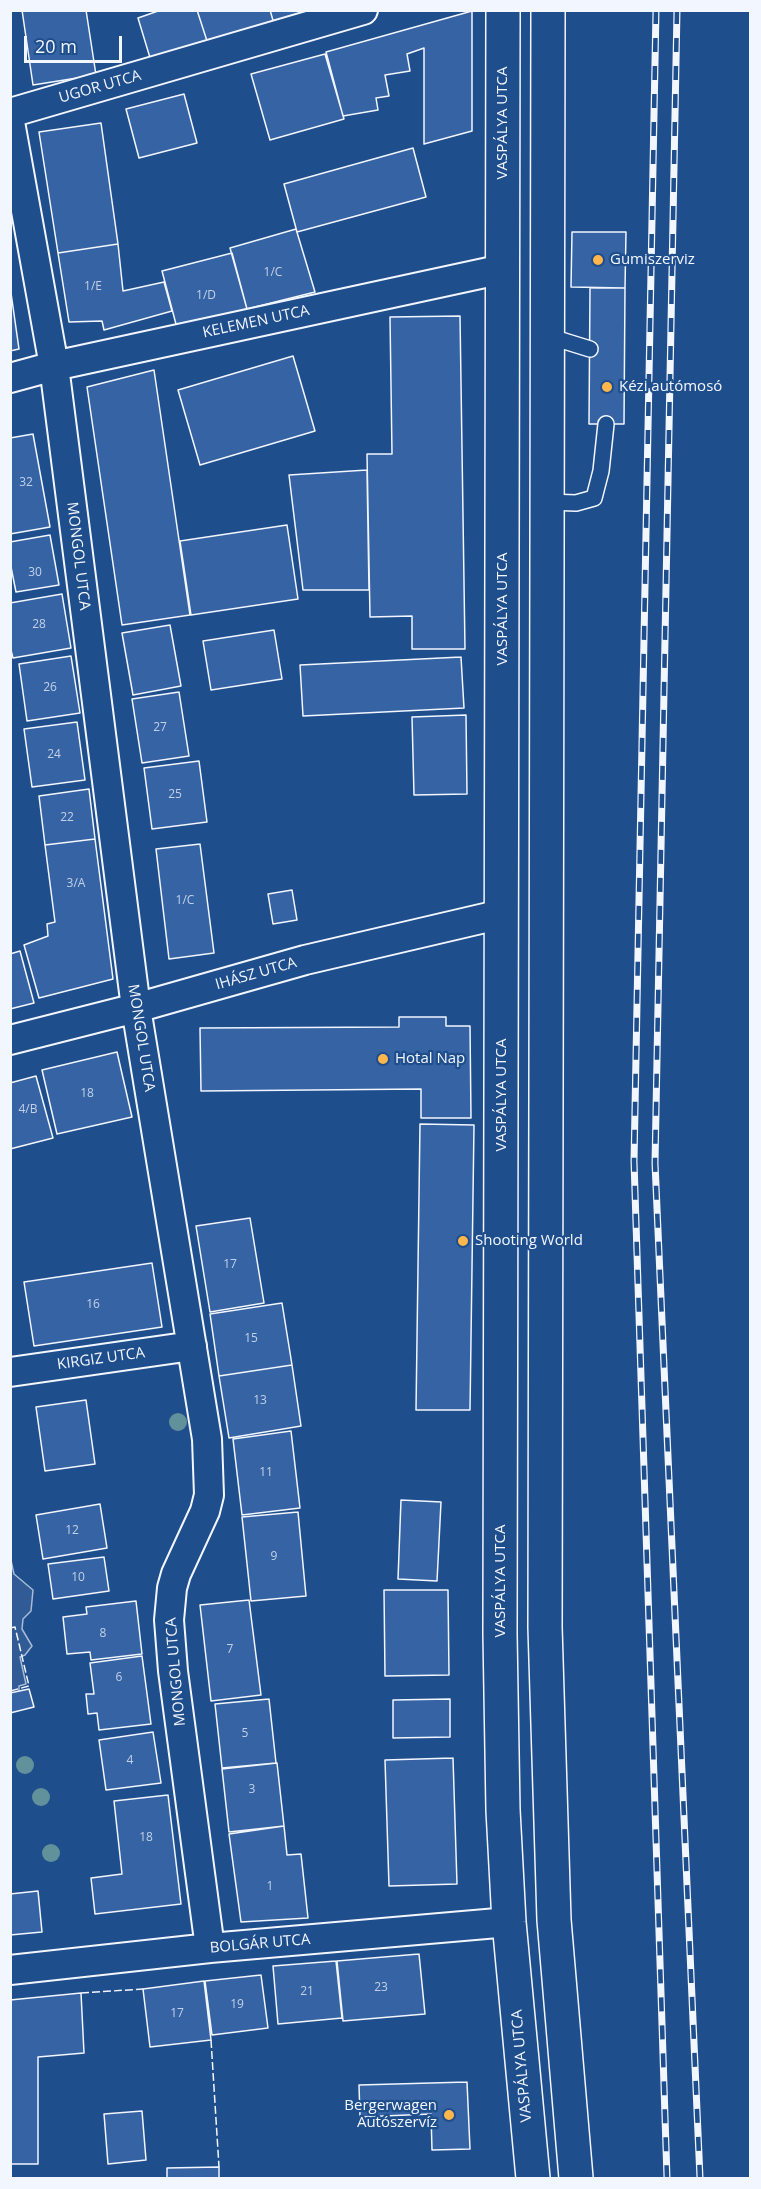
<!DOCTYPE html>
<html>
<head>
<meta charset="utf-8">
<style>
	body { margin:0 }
	#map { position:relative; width:761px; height:2189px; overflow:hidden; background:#1f4e8c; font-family:"Open Sans",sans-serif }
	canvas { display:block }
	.frame { position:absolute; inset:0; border:12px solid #f2f6ff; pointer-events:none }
	.scale { position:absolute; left:24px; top:36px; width:98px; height:27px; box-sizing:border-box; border:3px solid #f2f6ff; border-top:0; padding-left:8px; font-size:18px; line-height:21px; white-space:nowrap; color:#f2f6ff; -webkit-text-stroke:4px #1f4e8c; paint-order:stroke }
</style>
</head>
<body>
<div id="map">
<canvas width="761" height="2189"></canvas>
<div class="frame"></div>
<div class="scale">20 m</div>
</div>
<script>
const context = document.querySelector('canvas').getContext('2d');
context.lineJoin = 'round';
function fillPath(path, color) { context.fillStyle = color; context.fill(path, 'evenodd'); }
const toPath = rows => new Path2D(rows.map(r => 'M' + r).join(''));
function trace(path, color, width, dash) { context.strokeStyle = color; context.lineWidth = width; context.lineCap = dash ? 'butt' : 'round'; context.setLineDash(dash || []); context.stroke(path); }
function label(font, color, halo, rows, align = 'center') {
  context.font = font + ' "Open Sans",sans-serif'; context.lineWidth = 4.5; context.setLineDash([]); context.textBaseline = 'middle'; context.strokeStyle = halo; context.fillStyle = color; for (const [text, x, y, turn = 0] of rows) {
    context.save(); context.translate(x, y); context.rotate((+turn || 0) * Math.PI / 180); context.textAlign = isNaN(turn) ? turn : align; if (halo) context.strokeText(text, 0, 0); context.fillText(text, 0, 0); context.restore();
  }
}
const built = toPath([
	[10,1556,14,1574,33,1590,31,1611,23,1619,22,1629,32,1646,25,1655,20,1657,26,1684,19,1686,19,1699,10,1705,10,1556]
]);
fillPath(built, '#305b95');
trace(built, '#a8bbd7', 1.5);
const building = toPath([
	[22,10,86,10,96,75,33,85,22,10],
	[161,10,197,10,208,44,151,61,138,18,161,10],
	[197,10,270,10,274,24,208,44,197,10],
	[270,10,321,10,274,24,270,10],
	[472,11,472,131,424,144,424,48,407,54,410,71,385,75,389,96,376,98,378,110,343,116,326,52,472,11],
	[325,54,344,119,270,140,251,74,325,54],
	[184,94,197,143,139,158,126,109,184,94],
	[101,123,118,244,58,253,39,132,101,123],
	[413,148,426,197,297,232,284,184,413,148],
	[296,229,315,292,247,309,230,248,296,229],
	[572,232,626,232,625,288,571,287,572,232],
	[118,244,123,291,164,282,172,311,104,330,102,321,69,322,58,253,118,244],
	[232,253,247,309,177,328,162,271,232,253],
	[10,286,19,349,10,351,10,286],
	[590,288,625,288,624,424,589,424,590,288],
	[460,316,465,649,412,649,412,616,370,617,367,454,392,454,390,317,460,316],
	[293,356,315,431,200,465,178,390,293,356],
	[154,370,190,615,122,625,87,387,154,370],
	[33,434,50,527,10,534,10,438,33,434],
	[367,470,369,590,303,590,289,475,367,470],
	[287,525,298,599,191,615,180,541,287,525],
	[50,535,59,585,16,592,10,562,10,542,50,535],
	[62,594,71,648,13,658,10,646,10,603,62,594],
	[170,625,181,686,133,695,122,633,170,625],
	[274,630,282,679,211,690,203,641,274,630],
	[71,656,80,713,27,721,19,664,71,656],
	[461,657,464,708,303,716,300,665,461,657],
	[179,692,189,756,142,763,132,699,179,692],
	[466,715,467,794,414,795,412,717,466,715],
	[77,722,85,780,32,787,24,729,77,722],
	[199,761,207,822,152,829,144,768,199,761],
	[89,789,95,839,45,845,39,796,89,789],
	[95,839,113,979,39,998,24,945,48,936,47,924,55,922,45,845,95,839],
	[200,844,214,953,169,959,156,849,200,844],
	[292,890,297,920,273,924,268,894,292,890],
	[20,951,34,1003,10,1009,10,954,20,951],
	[399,1017,446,1017,446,1026,470,1026,471,1118,421,1118,421,1089,201,1091,200,1028,399,1027,399,1017],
	[117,1052,132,1117,57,1134,42,1070,117,1052],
	[36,1076,53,1138,10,1149,10,1083,36,1076],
	[420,1124,474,1125,470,1410,416,1410,420,1124],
	[250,1218,264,1303,210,1312,196,1226,250,1218],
	[152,1263,162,1327,34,1346,24,1282,152,1263],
	[282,1303,292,1365,219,1376,210,1314,282,1303],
	[292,1365,301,1426,229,1438,219,1376,292,1365],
	[86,1400,95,1464,45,1471,36,1407,86,1400],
	[291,1431,300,1508,242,1515,233,1439,291,1431],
	[401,1500,441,1502,437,1581,398,1579,401,1500],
	[100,1504,107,1548,43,1559,36,1515,100,1504],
	[298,1512,306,1596,251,1601,242,1517,298,1512],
	[104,1557,109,1591,53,1599,48,1564,104,1557],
	[384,1590,448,1590,449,1675,385,1676,384,1590],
	[249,1600,261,1695,211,1701,200,1605,249,1600],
	[136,1601,142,1654,91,1660,90,1652,67,1654,63,1617,87,1614,86,1607,136,1601],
	[142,1656,151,1724,99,1730,97,1713,88,1714,86,1694,94,1694,90,1663,142,1656],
	[29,1689,34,1707,10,1713,10,1693,29,1689],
	[269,1699,276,1763,222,1768,215,1704,269,1699],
	[450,1699,450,1737,393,1738,393,1700,450,1699],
	[153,1732,161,1783,106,1790,99,1740,153,1732],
	[453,1758,457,1884,389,1886,385,1760,453,1758],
	[277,1763,284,1826,229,1832,222,1769,277,1763],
	[168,1795,181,1904,95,1914,91,1878,122,1874,114,1801,168,1795],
	[284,1826,287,1855,301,1854,308,1918,241,1922,229,1834,284,1826],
	[38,1891,42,1932,10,1935,10,1894,38,1891],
	[419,1954,425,2014,343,2021,337,1961,419,1954],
	[336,1961,342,2018,278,2024,273,1966,336,1961],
	[261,1975,268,2028,212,2035,205,1981,261,1975],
	[204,1981,211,2040,150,2047,143,1989,204,1981],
	[81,1993,84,2053,38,2057,38,2164,10,2164,10,2000,81,1993],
	[467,2082,470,2149,432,2150,431,2114,360,2117,359,2085,467,2082],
	[142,2111,146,2160,108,2164,104,2114,142,2111],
	[219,2167,219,2178,167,2178,167,2168,219,2167]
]);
fillPath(building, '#3563a3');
trace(building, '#f2f6ff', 1.5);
const service = toPath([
	[548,336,590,349],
	[547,502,576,503,594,498,601,471,606,424]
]);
const minor = toPath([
	[10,113,363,10],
	[10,122,54,366,136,1008,207,1439,209,1495,205,1511,176,1574,172,1588,169,1620,173,1671,210,1948],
	[10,378,54,366,503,269],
	[10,1040,136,1008,305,960,502,914],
	[10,1372,192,1346],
	[10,1970,210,1948,509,1922]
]);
const secondary = toPath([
	[503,10,500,1634,503,1810,509,1922,533,2178],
	[548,10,545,1627,554,1920,576,2178]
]);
trace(service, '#f2f6ff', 18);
trace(minor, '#f2f6ff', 32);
trace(secondary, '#f2f6ff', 36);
trace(service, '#1f4e8c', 15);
trace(minor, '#1f4e8c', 28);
trace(secondary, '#1f4e8c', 33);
const rail = toPath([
	[656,10,634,1161,667,2178],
	[677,10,655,1163,700,2178]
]);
trace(rail, '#f2f6ff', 7);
trace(rail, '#1f4e8c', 4.5, [14]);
trace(toPath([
	[10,1628,15,1627,29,1686,10,1691],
	[81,1993,143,1989],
	[211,2040,219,2167]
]), '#f2f6ff', 1.5, [8, 3]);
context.fillStyle = '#61919a';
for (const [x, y] of [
	[178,1422],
	[25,1765],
	[41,1797],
	[51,1853]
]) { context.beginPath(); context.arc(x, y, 9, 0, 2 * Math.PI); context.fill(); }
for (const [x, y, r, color] of [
	[598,260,6,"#ffb74d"],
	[607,387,6,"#ffb74d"],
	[383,1059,6,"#ffb74d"],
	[463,1241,6,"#ffb74d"],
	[449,2115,6,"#ffb74d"]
]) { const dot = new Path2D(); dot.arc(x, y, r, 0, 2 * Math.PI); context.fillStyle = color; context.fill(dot); trace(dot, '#1f4e8c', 2); }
label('12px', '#c3d1e8', null, [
	["1/C",273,273],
	["1/E",93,287],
	["1/D",206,296],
	["32",26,483],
	["30",35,573],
	["28",39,625],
	["26",50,688],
	["27",160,728],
	["24",54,755],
	["25",175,795],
	["22",67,818],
	["3/A",76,884],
	["1/C",185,901],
	["18",87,1094],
	["4/B",28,1110],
	["17",230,1265],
	["16",93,1305],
	["15",251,1339],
	["13",260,1401],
	["11",266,1473],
	["12",72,1531],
	["9",274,1557],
	["10",78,1578],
	["8",103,1634],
	["7",230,1650],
	["6",119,1678],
	["5",245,1734],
	["4",130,1761],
	["3",252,1790],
	["18",146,1838],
	["1",270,1887],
	["23",381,1988],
	["21",307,1992],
	["19",237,2005],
	["17",177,2014]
]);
label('15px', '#f2f6ff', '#1f4e8c', [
	["UGOR UTCA",100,87,-16],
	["VASPÁLYA UTCA",503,123,-90],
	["KELEMEN UTCA",256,322,-12],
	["MONGOL UTCA",78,556,83],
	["VASPÁLYA UTCA",503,609,-90],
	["IHÁSZ UTCA",256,974,-16],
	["MONGOL UTCA",141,1038,81],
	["VASPÁLYA UTCA",502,1095,-90],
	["KIRGIZ UTCA",101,1359,-8],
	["VASPÁLYA UTCA",501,1581,-90],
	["MONGOL UTCA",176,1672,-95],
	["BOLGÁR UTCA",260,1944,-5],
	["VASPÁLYA UTCA",522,2066,-95]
]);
label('15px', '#f2f6ff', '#1f4e8c', [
	["Gumiszerviz",610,260],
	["Kézi autómosó",619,387],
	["Hotal Nap",395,1059],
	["Shooting World",475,1241],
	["Bergerwagen",437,2106,"right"],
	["Autószervíz",437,2123,"right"]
], 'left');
</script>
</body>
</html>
